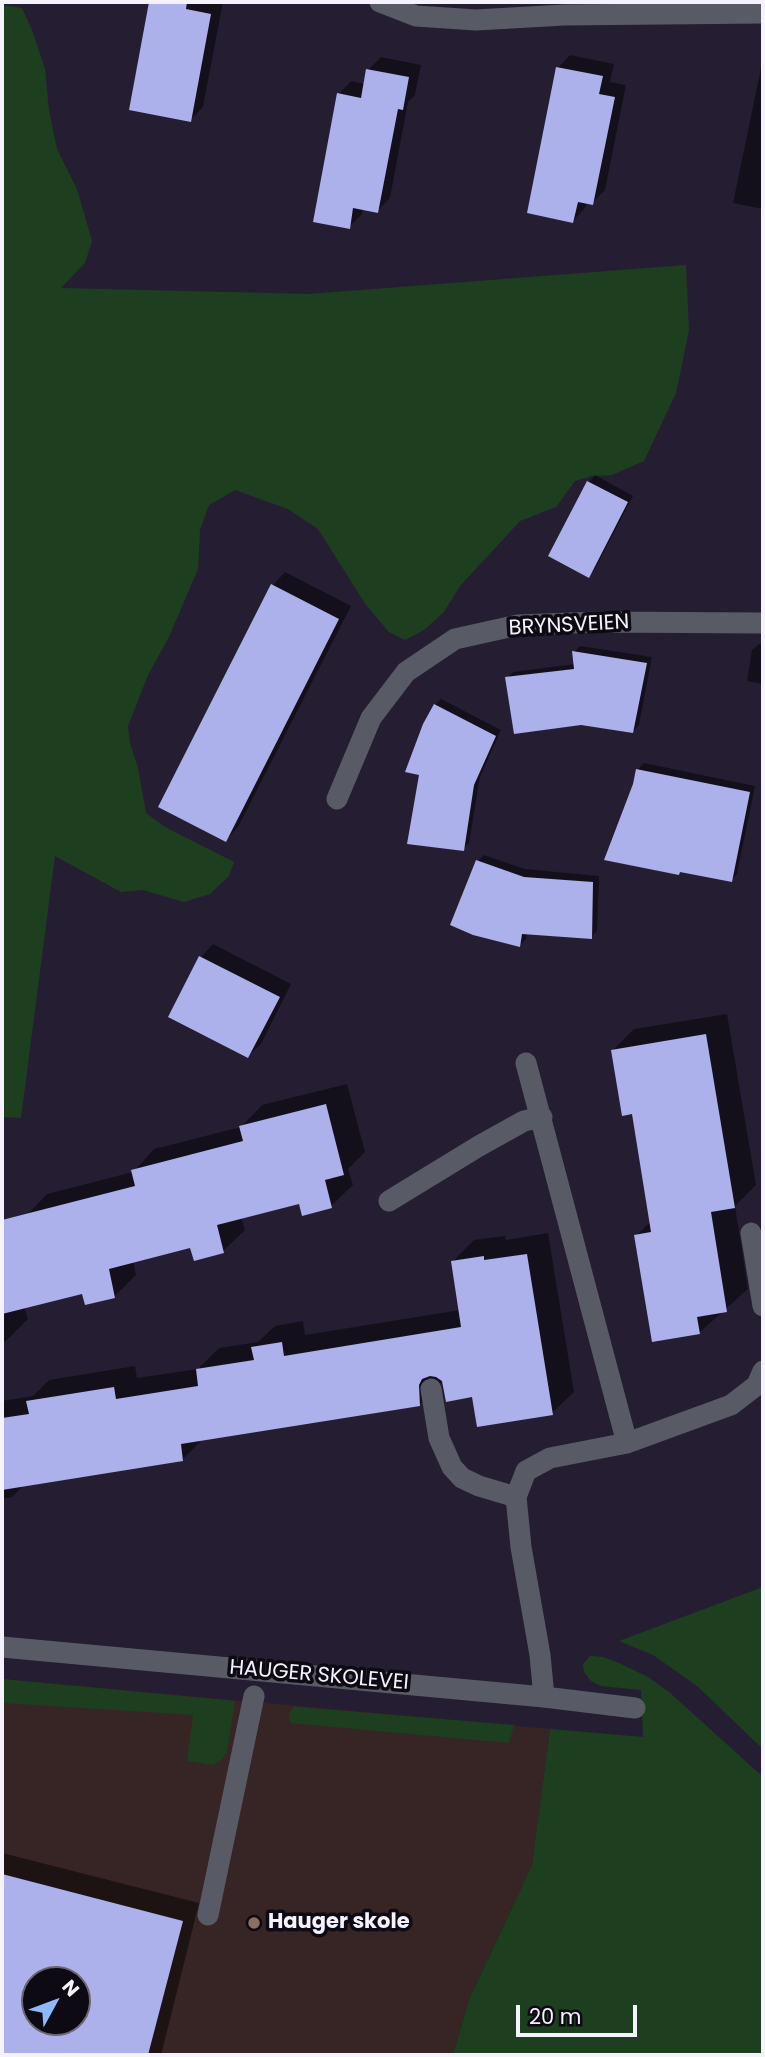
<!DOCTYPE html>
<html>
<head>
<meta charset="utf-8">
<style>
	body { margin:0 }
	#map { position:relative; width:765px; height:2057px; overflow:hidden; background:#251e33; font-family:Poppins,sans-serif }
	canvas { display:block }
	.frame { position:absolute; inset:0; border:4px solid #f5f2fe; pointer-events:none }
	.north { position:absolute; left:21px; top:1966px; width:70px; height:70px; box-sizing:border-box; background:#0d0a13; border:2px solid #6a6771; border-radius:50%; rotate:49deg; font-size:19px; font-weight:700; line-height:28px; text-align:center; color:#f5f2fe }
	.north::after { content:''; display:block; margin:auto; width:24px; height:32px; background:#8db9fc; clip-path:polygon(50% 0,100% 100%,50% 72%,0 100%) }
	.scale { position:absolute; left:516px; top:2005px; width:121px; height:32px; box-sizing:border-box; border:4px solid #f5f2fe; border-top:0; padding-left:9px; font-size:21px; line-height:24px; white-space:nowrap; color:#f5f2fe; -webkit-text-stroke:5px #0d0a13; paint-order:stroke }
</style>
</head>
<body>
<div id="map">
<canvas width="765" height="2057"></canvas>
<div class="frame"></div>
<div class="north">N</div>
<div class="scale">20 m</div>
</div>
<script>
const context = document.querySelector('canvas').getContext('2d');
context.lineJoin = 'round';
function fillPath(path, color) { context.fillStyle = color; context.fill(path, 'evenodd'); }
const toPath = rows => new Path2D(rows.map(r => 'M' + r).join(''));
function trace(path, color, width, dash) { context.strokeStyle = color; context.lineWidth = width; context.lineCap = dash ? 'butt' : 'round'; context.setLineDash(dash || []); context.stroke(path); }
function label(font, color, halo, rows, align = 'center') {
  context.font = font + ' Poppins,sans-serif'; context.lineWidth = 7; context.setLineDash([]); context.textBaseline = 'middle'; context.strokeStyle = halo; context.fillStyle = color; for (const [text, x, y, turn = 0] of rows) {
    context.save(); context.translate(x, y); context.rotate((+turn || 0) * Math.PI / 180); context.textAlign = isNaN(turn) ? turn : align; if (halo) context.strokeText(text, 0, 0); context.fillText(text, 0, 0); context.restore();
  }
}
fillPath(toPath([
	[2,1679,550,1729,532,1865,469,2000,453,2055,2,2055],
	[35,1980,77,1980,77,2022,35,2022]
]), '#372424');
fillPath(toPath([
	[2,5,22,8,32,30,45,69,49,111,57,149,77,189,92,241,85,263,61,288,309,294,686,265,689,330,676,393,644,461,612,475,592,476,575,481,556,507,520,521,460,586,444,612,424,630,405,640,389,632,366,605,318,529,288,509,235,490,209,505,200,530,198,569,168,639,148,675,128,726,130,743,138,768,146,813,165,827,234,862,229,876,210,894,184,902,143,890,121,892,55,856,21,1118,2,1117],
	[763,1587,763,1749,697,1686,653,1655,619,1641],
	[590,1656,603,1657,619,1663,648,1677,669,1692,763,1777,763,2055,453,2055,469,2000,532,1865,550,1729,643,1737,641,1690,601,1686,591,1681,584,1672,583,1664],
	[2,1679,235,1701,227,1752,221,1760,213,1765,187,1761,193,1715,2,1703],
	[294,1706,298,1707,514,1725,509,1743,290,1723,289,1714]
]), '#1d3f20');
fillPath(toPath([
	[151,2,223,2,203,107,190,120,131,109],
	[570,55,614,64,610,82,626,85,605,190,592,203,587,202,585,208,573,221,558,68],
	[381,57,421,65,415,95,408,102,390,198,377,211,363,208,362,214,349,227,339,94,351,81,365,84,368,70],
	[763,58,763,209,733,203],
	[595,475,633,496,595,569,589,575,550,555,589,482],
	[285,572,351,606,238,827,226,840,273,585],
	[759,644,763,644,763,684,747,681,752,650],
	[580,646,652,657,639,725,633,731,581,723,507,678,513,672,575,664,574,652],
	[441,699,501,730,480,777,469,843,463,849,435,705],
	[644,763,755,786,737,874,731,880,635,784,637,770],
	[484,855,525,869,599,876,597,931,591,937,527,932,526,939,520,945,478,861],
	[213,944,291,984,261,1044,248,1056,201,957],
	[727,1014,756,1185,735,1206,748,1289,699,1333,636,1236,651,1221,633,1112,613,1050,634,1029],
	[347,1084,365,1152,348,1169,353,1185,331,1206,300,1202,241,1217,245,1230,223,1251,192,1246,133,1261,136,1275,115,1296,83,1291,24,1306,28,1319,6,1341,2,1342,2,1222,26,1216,47,1194,133,1172,154,1149,241,1127,262,1105],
	[548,1233,574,1392,552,1413,474,1395,443,1381,420,1404,203,1439,183,1459,25,1484,12,1497,2,1499,2,1401,33,1396,49,1380,135,1366,137,1378,198,1369,219,1348,258,1342,275,1326,303,1321,305,1335,460,1310,452,1262,474,1240,505,1236,506,1240],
	[2,1853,199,1903,161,2055,2,2055],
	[35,1980,77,1980,77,2022,35,2022]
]), '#0007');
fillPath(toPath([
	[149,2,187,2,186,9,211,14,191,122,129,110],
	[556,67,603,76,599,94,615,97,593,205,578,202,573,223,527,213],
	[366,69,409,77,403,110,398,109,378,213,353,208,350,229,313,222,337,93,361,98],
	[587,481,628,502,589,578,548,556],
	[271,584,339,619,226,842,158,807],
	[572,651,647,663,633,733,581,725,514,734,505,677,574,669],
	[434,704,496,736,474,785,464,851,407,844,419,775,405,772,423,724],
	[636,769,750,792,732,882,680,872,679,875,604,860,633,784],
	[476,860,524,877,593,882,592,939,522,934,520,947,473,935,450,925],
	[199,956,280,997,248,1058,168,1017],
	[706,1034,735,1208,711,1212,727,1312,697,1317,700,1334,652,1342,634,1235,651,1232,632,1114,622,1116,611,1050],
	[326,1104,344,1175,325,1180,332,1208,302,1216,299,1204,217,1225,224,1253,194,1261,190,1248,109,1269,115,1298,85,1305,82,1294,2,1314,2,1220,135,1186,131,1170,243,1141,239,1126],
	[527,1254,553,1415,477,1427,472,1397,446,1402,442,1381,436,1377,430,1376,422,1379,419,1385,420,1406,181,1444,183,1461,2,1490,2,1418,29,1414,26,1401,114,1387,116,1399,198,1386,196,1369,254,1360,251,1347,282,1342,284,1356,461,1327,451,1261,484,1256,484,1260],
	[2,1874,183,1921,148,2055,2,2055],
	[35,1980,77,1980,77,2022,35,2022]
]), '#acb0eb');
trace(toPath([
	[380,2,416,16,476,20,564,15,763,13],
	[337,799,371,718,406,672,455,639,518,625,598,622,763,623],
	[526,1063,627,1443],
	[389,1201,479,1146,524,1121,542,1117],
	[751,1233,763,1306],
	[431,1389,439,1438,452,1467,462,1478,479,1486,516,1497],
	[2,1647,544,1697,635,1708],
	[544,1697,540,1655,521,1547,516,1497,526,1471,550,1458,627,1443,731,1405,757,1385,763,1371],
	[208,1915,254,1696]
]), '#585b66', 21);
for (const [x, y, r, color] of [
	[254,1923,7,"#8d6e63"]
]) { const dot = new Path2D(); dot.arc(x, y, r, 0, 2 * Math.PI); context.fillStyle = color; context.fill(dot); trace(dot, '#0d0a13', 2.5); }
label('21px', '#f5f2fe', '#0d0a13', [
	["BRYNSVEIEN",569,626,-3],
	["HAUGER SKOLEVEI",319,1676,5]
]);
label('bold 21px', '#f5f2fe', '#0d0a13', [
	["Hauger skole",268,1923]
], 'left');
</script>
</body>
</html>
